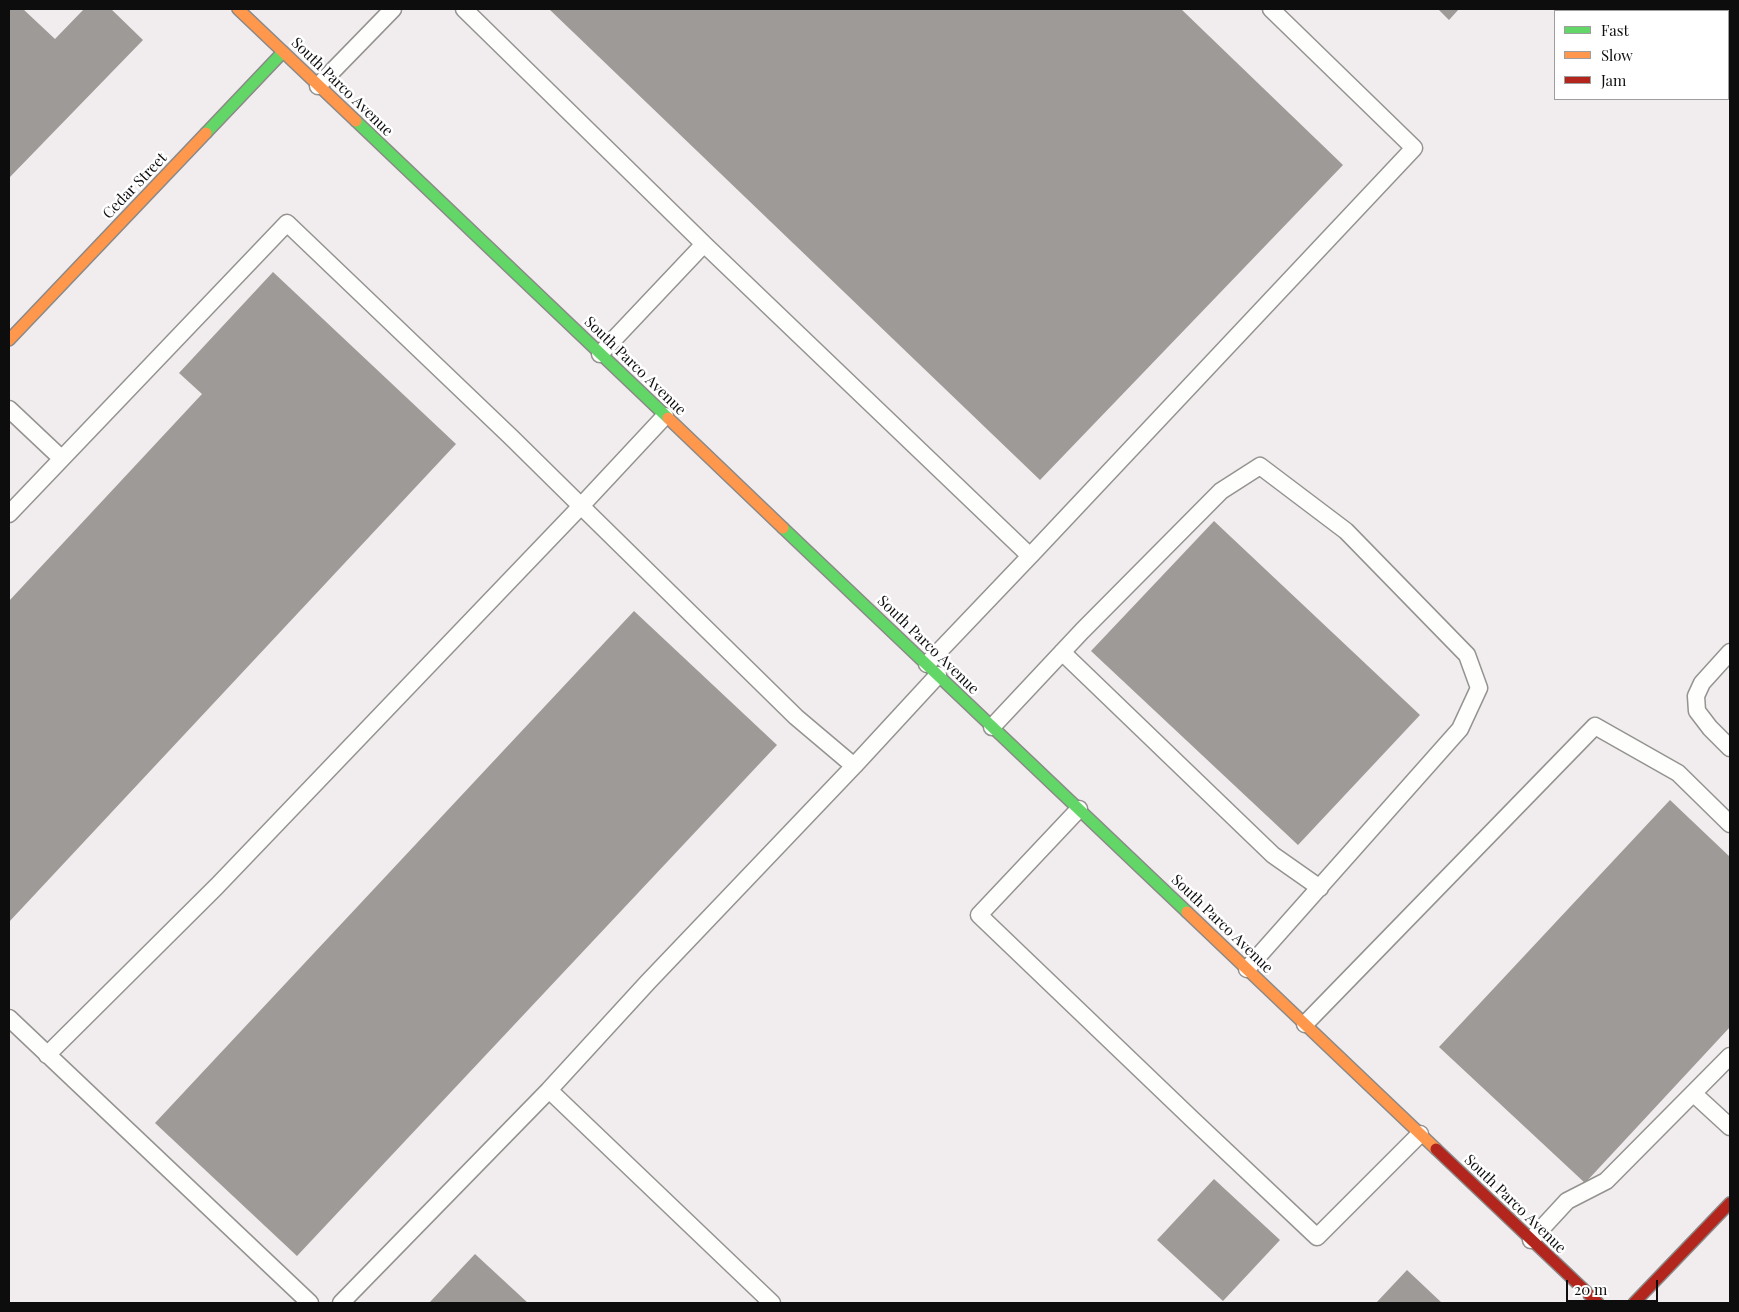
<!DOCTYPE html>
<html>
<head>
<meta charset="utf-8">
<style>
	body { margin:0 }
	#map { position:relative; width:1739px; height:1312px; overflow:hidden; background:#faf8f2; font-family:"Playfair Display",serif }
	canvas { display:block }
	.frame { position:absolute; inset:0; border:10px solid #0d0d0d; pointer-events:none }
	.legend { position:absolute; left:1554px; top:10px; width:175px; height:90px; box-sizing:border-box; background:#fff; border:1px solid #9e9e9e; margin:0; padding:6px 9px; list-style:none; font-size:15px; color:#0d0d0d }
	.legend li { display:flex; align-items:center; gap:10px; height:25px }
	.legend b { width:25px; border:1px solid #9e9e9e }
	.scale { position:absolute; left:1566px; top:1280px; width:92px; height:22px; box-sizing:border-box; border:2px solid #0d0d0d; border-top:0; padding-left:6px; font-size:15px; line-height:18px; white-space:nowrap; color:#0d0d0d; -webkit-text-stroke:4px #fff; paint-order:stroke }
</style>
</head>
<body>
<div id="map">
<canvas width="1739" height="1312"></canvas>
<div class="frame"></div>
<ul class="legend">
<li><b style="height:6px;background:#63d668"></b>Fast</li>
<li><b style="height:6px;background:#ff974d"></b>Slow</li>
<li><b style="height:6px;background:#b3261e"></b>Jam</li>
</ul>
<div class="scale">20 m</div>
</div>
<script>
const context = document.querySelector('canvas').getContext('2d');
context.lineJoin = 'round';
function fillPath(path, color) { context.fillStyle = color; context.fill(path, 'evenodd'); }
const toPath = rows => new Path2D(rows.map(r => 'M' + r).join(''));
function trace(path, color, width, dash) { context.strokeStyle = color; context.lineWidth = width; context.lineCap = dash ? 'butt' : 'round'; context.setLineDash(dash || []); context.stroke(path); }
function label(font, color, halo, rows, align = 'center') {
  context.font = font + ' "Playfair Display",serif'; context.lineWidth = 5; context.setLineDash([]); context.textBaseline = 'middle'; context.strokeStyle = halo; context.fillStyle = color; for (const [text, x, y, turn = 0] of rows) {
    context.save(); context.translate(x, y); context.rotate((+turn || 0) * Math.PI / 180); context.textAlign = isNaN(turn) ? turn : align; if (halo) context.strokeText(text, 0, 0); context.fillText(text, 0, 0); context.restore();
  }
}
fillPath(toPath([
	[9,9,1730,9,1730,1303,9,1303],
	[1555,11,1728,11,1728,99,1555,99]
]), '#f1ecee');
fillPath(toPath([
	[9,9,23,9,55,39,84,9,111,9,143,40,9,178],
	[549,9,1181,9,1343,165,1040,480],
	[1438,9,1459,9,1449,20],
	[273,272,456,444,9,922,9,601,202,394,179,373],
	[1214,521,1420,715,1298,845,1091,651],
	[634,611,777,745,297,1256,155,1123],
	[1670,800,1730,857,1730,1027,1585,1183,1439,1047],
	[1214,1179,1280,1240,1223,1301,1157,1240],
	[475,1254,528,1303,429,1303],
	[1407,1270,1442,1303,1376,1303]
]), '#9d9a97');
const lane = toPath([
	[464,9,704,244],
	[318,86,393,9],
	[600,354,704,244,1030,556,1414,148,1271,9],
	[9,409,61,458],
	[9,514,287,223,512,438,581,506,665,416],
	[1062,652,1273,855,1320,888],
	[1730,652,1702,683,1696,696,1697,711,1710,728,1730,748],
	[927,664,1030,556],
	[992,727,1082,631,1221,491,1260,466,1346,531,1467,655,1479,688,1460,729,1247,969],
	[1079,809,979,915,1192,1119,1317,1237,1420,1134],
	[9,1018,310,1303],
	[1305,1024,1595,726,1678,773,1730,824],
	[47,1055,217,886,581,506,796,717,854,766,938,675],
	[549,1090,648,982,854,766],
	[1694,1094,1730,1127],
	[1531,1240,1567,1201,1606,1181,1730,1056],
	[341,1303,549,1090,772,1303]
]);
const fast = toPath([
	[356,121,668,418],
	[206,133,283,52],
	[783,528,1187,912]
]);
const slow = toPath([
	[238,9,356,121],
	[9,340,206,133],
	[668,418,783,528],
	[1187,912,1436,1149]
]);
const jam = toPath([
	[1436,1149,1598,1303],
	[1634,1303,1730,1203]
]);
trace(lane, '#949390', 19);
trace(fast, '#8a8987', 14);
trace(slow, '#8a8987', 14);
trace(jam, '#8a8987', 14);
trace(lane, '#fefefd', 16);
trace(fast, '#63d668', 11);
trace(slow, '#ff974d', 11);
trace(jam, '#b3261e', 11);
label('15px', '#0d0d0d', '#fff', [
	["South Parco Avenue",342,87,44],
	["Cedar Street",135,186,-46],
	["South Parco Avenue",635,366,44],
	["South Parco Avenue",928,645,44],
	["South Parco Avenue",1222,924,44],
	["South Parco Avenue",1515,1204,44]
]);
</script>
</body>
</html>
